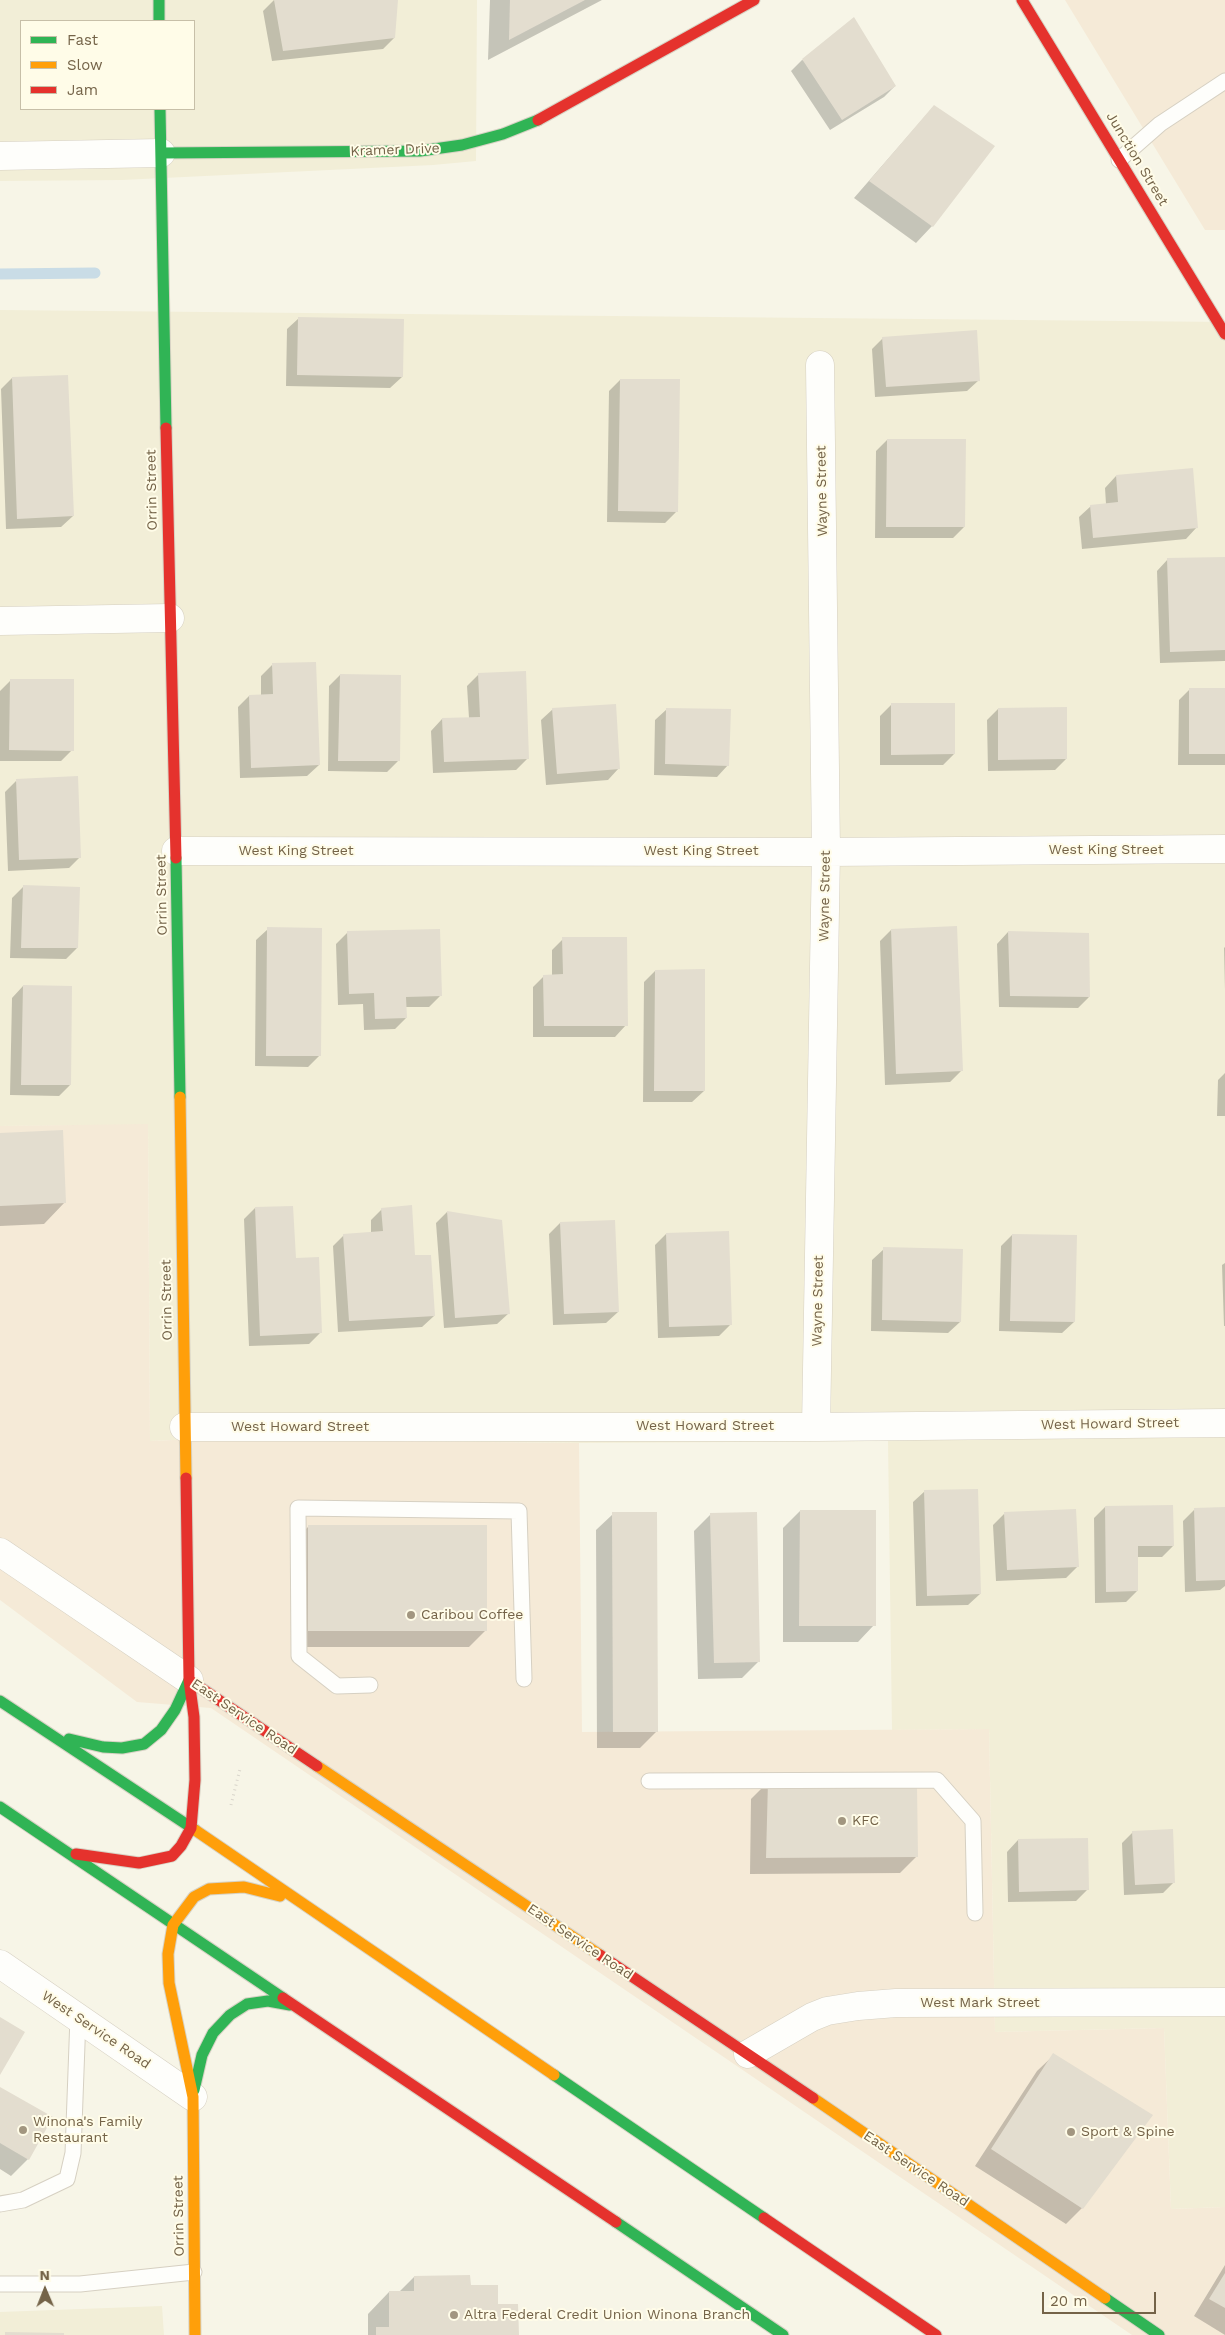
<!DOCTYPE html>
<html>
<head>
<meta charset="utf-8">
<style>
	body { margin:0 }
	#map { position:relative; width:1225px; height:2335px; overflow:hidden; background:#f7f5e7; font-family:"Work Sans",sans-serif }
	canvas { display:block }
	.legend { position:absolute; left:20px; top:20px; width:175px; height:90px; box-sizing:border-box; background:#fffce8; border:1px solid #c7bfa8; margin:0; padding:6px 9px; list-style:none; font-size:15px; color:#746348 }
	.legend li { display:flex; align-items:center; gap:10px; height:25px }
	.legend b { width:25px; border:1px solid #c7bfa8 }
	.north { position:absolute; left:20px; top:2265px; width:50px; height:50px; -webkit-text-stroke:4px #fffce8; paint-order:stroke; rotate:359deg; font-size:14px; font-weight:700; line-height:20px; text-align:center; color:#746348 }
	.north::after { content:''; display:block; margin:auto; width:18px; height:22px; background:#746348; clip-path:polygon(50% 0,100% 100%,50% 72%,0 100%) }
	.scale { position:absolute; left:1042px; top:2292px; width:114px; height:22px; box-sizing:border-box; border:2px solid #746348; border-top:0; padding-left:6px; font-size:15px; line-height:18px; white-space:nowrap; color:#746348; -webkit-text-stroke:4px #fffce8; paint-order:stroke }
</style>
</head>
<body>
<div id="map">
<canvas width="1225" height="2335"></canvas>
<ul class="legend">
<li><b style="height:6px;background:#30b455"></b>Fast</li>
<li><b style="height:6px;background:#ff9f0a"></b>Slow</li>
<li><b style="height:6px;background:#e5322d"></b>Jam</li>
</ul>
<div class="north">N</div>
<div class="scale">20 m</div>
</div>
<script>
const context = document.querySelector('canvas').getContext('2d');
context.lineJoin = 'round';
function fillPath(path, color) { context.fillStyle = color; context.fill(path, 'evenodd'); }
const toPath = rows => new Path2D(rows.map(r => 'M' + r).join(''));
function trace(path, color, width, dash) { context.strokeStyle = color; context.lineWidth = width; context.lineCap = dash ? 'butt' : 'round'; context.setLineDash(dash || []); context.stroke(path); }
function label(font, color, halo, rows, align = 'center') {
  context.font = font + ' "Work Sans",sans-serif'; context.lineWidth = 4; context.setLineDash([]); context.textBaseline = 'middle'; context.strokeStyle = halo; context.fillStyle = color; for (const [text, x, y, turn = 0] of rows) {
    context.save(); context.translate(x, y); context.rotate((+turn || 0) * Math.PI / 180); context.textAlign = isNaN(turn) ? turn : align; if (halo) context.strokeText(text, 0, 0); context.fillText(text, 0, 0); context.restore();
  }
}
fillPath(toPath([
	[0,0,477,0,476,161,433,165,122,180,0,181],
	[21,21,194,21,194,109,21,109],
	[0,310,1225,322,1225,2207,1171,2209,1164,2028,995,2032,989,1729,892,1730,888,1441,579,1443,197,1439,150,1441,148,1125,0,1126],
	[162,2306,164,2335,0,2335,0,2312]
]), '#f2eed7');
fillPath(toPath([
	[1065,0,1225,0,1225,230,1205,230],
	[148,1124,150,1441,197,1439,579,1443,582,1732,989,1729,995,2032,1164,2028,1171,2209,1225,2207,1225,2335,1132,2335,211,1708,137,1702,0,1600,0,1126]
]), '#f5ead7');
fillPath(toPath([
	[274,0,396,0,394,38,383,49,272,61,263,11],
	[490,0,602,0,488,60],
	[802,60,895,86,884,97,830,130,791,71],
	[934,106,932,226,916,243,854,198],
	[299,318,402,377,390,388,286,386,287,329],
	[883,338,979,380,967,391,875,397,872,349],
	[12,378,73,516,61,527,6,529,1,389],
	[620,380,676,512,665,523,607,522,609,391],
	[887,440,964,527,953,538,875,538,876,451],
	[1116,476,1197,527,1186,539,1082,549,1079,517,1091,506,1106,504,1105,488],
	[1225,558,1225,661,1160,663,1157,571,1168,559],
	[272,665,319,765,307,776,240,778,238,707,249,696,261,695,261,676],
	[479,674,527,759,516,770,433,773,431,731,442,719,469,718,467,686],
	[340,675,398,761,387,772,328,771,329,686],
	[10,681,72,750,61,761,0,761,0,691],
	[1190,689,1225,689,1225,765,1178,765,1179,700],
	[891,705,954,754,943,765,880,765,880,716],
	[553,709,619,768,608,780,546,785,541,720],
	[667,709,728,765,717,777,654,775,655,720],
	[998,709,1066,759,1055,770,988,771,987,720],
	[16,781,80,857,69,868,8,871,5,792],
	[23,887,77,948,66,959,10,958,12,898],
	[268,929,320,1055,308,1067,255,1066,256,940],
	[891,930,961,1071,950,1082,885,1085,880,941],
	[348,932,440,996,429,1007,406,1007,406,1018,395,1029,364,1030,363,1004,338,1005,336,944],
	[1008,932,1089,997,1078,1008,999,1007,997,944],
	[563,939,626,1025,615,1037,533,1037,533,987,544,976,552,976,552,950],
	[1225,947,1225,990,1224,948],
	[655,971,704,1091,692,1102,643,1102,644,982],
	[23,986,70,1085,59,1096,10,1095,12,998],
	[1225,1073,1225,1116,1217,1116,1218,1080],
	[0,1134,65,1202,44,1224,0,1226],
	[255,1208,294,1259,320,1333,309,1344,249,1346,244,1219],
	[382,1209,414,1257,434,1316,422,1327,338,1332,333,1246,344,1235,371,1233,371,1220],
	[447,1212,509,1313,497,1324,444,1328,436,1223],
	[560,1223,618,1312,606,1323,553,1325,549,1234],
	[666,1234,730,1325,719,1336,658,1338,655,1245],
	[1012,1235,1074,1322,1062,1333,999,1331,1001,1246],
	[884,1249,960,1322,948,1333,871,1331,872,1260],
	[1225,1263,1225,1326,1224,1326,1222,1265],
	[925,1491,980,1594,968,1605,916,1606,913,1502],
	[1105,1507,1173,1546,1162,1557,1137,1557,1137,1591,1126,1602,1095,1603,1094,1518],
	[1225,1509,1225,1586,1220,1590,1185,1592,1183,1521,1194,1510],
	[800,1511,874,1625,858,1642,783,1642,783,1528],
	[613,1514,657,1731,640,1748,597,1748,596,1530],
	[711,1514,758,1662,742,1678,698,1679,694,1531],
	[1004,1514,1078,1566,1066,1578,996,1581,993,1525],
	[309,1526,485,1631,469,1647,292,1647,292,1543],
	[768,1782,917,1856,900,1873,750,1874,751,1799],
	[1133,1832,1174,1882,1163,1893,1124,1895,1122,1843],
	[1018,1840,1087,1890,1076,1901,1008,1902,1007,1852],
	[1054,2055,1082,2208,1066,2224,975,2166,1037,2071],
	[0,2089,28,2159,11,2176,0,2169],
	[1225,2265,1225,2335,1194,2316],
	[414,2277,469,2287,497,2306,518,2335,368,2335,368,2314,389,2292,399,2292]
]), '#0003');
trace(toPath([
	[0,274,95,273]
]), '#c9dce6', 11);
fillPath(toPath([
	[274,0,398,0,395,38,283,51],
	[510,0,585,0,509,40],
	[854,17,896,86,842,120,802,59],
	[934,105,995,146,933,227,869,181],
	[298,317,404,319,403,377,297,375],
	[977,330,980,381,886,387,882,337],
	[68,375,74,516,17,519,12,377],
	[620,379,680,379,678,512,618,511],
	[887,439,966,439,965,527,886,527],
	[1193,468,1198,528,1093,538,1090,505,1118,502,1116,475],
	[1225,557,1225,650,1170,652,1167,558],
	[316,662,320,765,251,768,249,695,273,694,272,663],
	[526,671,529,759,444,762,442,718,480,717,478,673],
	[340,674,401,675,400,761,338,761],
	[10,679,74,679,74,751,9,750],
	[1189,688,1225,688,1225,754,1189,754],
	[891,703,955,703,955,754,891,755],
	[616,704,620,769,557,774,552,708],
	[1067,707,1067,759,998,760,998,708],
	[666,708,731,709,729,766,665,764],
	[78,776,81,858,19,860,16,779],
	[23,885,80,887,78,948,21,948],
	[957,926,963,1071,896,1074,891,929],
	[267,927,322,928,321,1056,266,1056],
	[440,929,442,996,406,997,407,1018,375,1019,374,993,349,994,347,931],
	[1008,931,1089,933,1090,997,1010,996],
	[562,937,627,937,628,1026,544,1026,543,975,563,974],
	[705,969,705,1091,654,1091,655,970],
	[23,985,72,986,71,1085,21,1085],
	[63,1130,66,1203,0,1206,0,1133],
	[412,1205,415,1255,431,1255,435,1316,349,1321,343,1234,383,1231,381,1208],
	[293,1206,296,1258,319,1257,322,1333,260,1336,255,1207],
	[447,1211,502,1220,510,1314,455,1318],
	[615,1220,619,1312,564,1314,560,1222],
	[729,1231,732,1325,669,1327,666,1233],
	[1012,1234,1077,1235,1075,1322,1010,1321],
	[883,1247,963,1249,961,1322,882,1320],
	[978,1489,981,1594,927,1596,924,1490],
	[1173,1505,1174,1546,1138,1546,1138,1591,1106,1592,1105,1506],
	[1225,1507,1225,1580,1196,1581,1194,1508],
	[1076,1509,1079,1567,1007,1570,1004,1512],
	[800,1510,876,1510,876,1626,799,1626],
	[612,1512,657,1512,658,1732,613,1732],
	[757,1512,760,1662,714,1663,710,1513],
	[308,1525,487,1525,487,1631,308,1631],
	[768,1781,917,1786,918,1857,766,1858],
	[1173,1829,1175,1883,1135,1885,1132,1831],
	[1088,1838,1089,1890,1019,1892,1018,1839],
	[0,2017,25,2032,0,2075],
	[1053,2053,1153,2115,1083,2209,991,2149],
	[0,2087,53,2117,29,2160,0,2143],
	[1225,2273,1225,2308,1209,2299],
	[470,2275,471,2285,498,2285,498,2304,518,2304,519,2335,376,2335,376,2327,389,2327,389,2291,414,2291,414,2276],
	[5,2332,64,2333,64,2335,5,2335]
]), '#e3ddcf');
const lane = toPath([
	[1119,160,1160,124,1225,81],
	[370,1685,337,1686,299,1656,298,1508,519,1511,524,1679],
	[649,1781,937,1780,973,1821,975,1913],
	[0,2204,23,2200,67,2179,73,2153,78,2017],
	[0,2284,80,2284,194,2272]
]);
const street = toPath([
	[0,156,161,153],
	[0,621,170,618],
	[176,851,826,852,1225,849],
	[184,1427,816,1427,1225,1423],
	[816,1427,826,852,820,365],
	[0,1552,189,1680],
	[0,1964,193,2097],
	[748,2054,812,2017,827,2011,858,2006,896,2003,1225,2002]
]);
const fast = toPath([
	[159,0,159,21],
	[160,109,166,428],
	[161,153,420,151,462,145,503,134,538,120],
	[176,858,180,1097],
	[0,1701,195,1830],
	[69,1739,103,1747,122,1748,144,1744,161,1730,175,1710,189,1680],
	[0,1807,283,1998],
	[554,2075,764,2218],
	[194,2090,202,2055,213,2033,230,2015,247,2004,268,2001,290,2005],
	[616,2222,783,2335],
	[1105,2298,1159,2335]
]);
const slow = toPath([
	[180,1097,186,1478],
	[317,1766,600,1955],
	[195,1830,554,2075],
	[193,2097,195,2335],
	[193,2097,169,1983,168,1954,173,1925,194,1897,209,1889,244,1887,280,1896],
	[813,2098,1105,2298]
]);
const jam = toPath([
	[1022,0,1225,334],
	[538,120,754,0],
	[166,428,176,858],
	[186,1478,189,1680,317,1766],
	[76,1854,139,1863,172,1856,181,1846,191,1828,195,1780,194,1717,189,1680],
	[600,1955,813,2098],
	[283,1998,616,2222],
	[764,2218,936,2335]
]);
trace(lane, '#d6d0c2', 17);
trace(street, '#d6d0c2', 29);
trace(fast, '#d7d2c4', 13);
trace(slow, '#d7d2c4', 13);
trace(jam, '#d7d2c4', 13);
trace(toPath([
	[231,1805,240,1769]
]), '#d9d5cb', 3, [1, 4]);
trace(lane, '#fefefb', 15);
trace(street, '#fefefb', 28);
trace(fast, '#30b455', 11);
trace(slow, '#ff9f0a', 11);
trace(jam, '#e5322d', 11);
for (const [x, y, r, color] of [
	[411,1615,5,"#a29680"],
	[842,1821,5,"#a29680"],
	[23,2130,5,"#a29680"],
	[1071,2132,5,"#a29680"],
	[454,2315,5,"#a29680"]
]) { const dot = new Path2D(); dot.arc(x, y, r, 0, 2 * Math.PI); context.fillStyle = color; context.fill(dot); trace(dot, '#fffce8', 2); }
label('14px', '#746348', '#fffce8', [
	["Kramer Drive",395,150,-2],
	["Junction Street",1137,159,59],
	["Orrin Street",152,490,-91],
	["Wayne Street",822,491,-91],
	["West King Street",1106,850],
	["West King Street",296,851],
	["West King Street",701,851],
	["Orrin Street",162,895,-91],
	["Wayne Street",825,896,-89],
	["Orrin Street",167,1300,-91],
	["Wayne Street",818,1301,-89],
	["West Howard Street",1110,1424,-1],
	["West Howard Street",705,1426],
	["West Howard Street",300,1427],
	["East Service Road",244,1717,34],
	["East Service Road",580,1942,34],
	["West Mark Street",980,2003],
	["West Service Road",96,2030,34],
	["East Service Road",916,2169,34],
	["Orrin Street",179,2216,-91]
]);
label('14px', '#746348', '#fffce8', [
	["Caribou Coffee",421,1615],
	["KFC",852,1821],
	["Winona's Family",33,2122],
	["Restaurant",33,2138],
	["Sport & Spine",1081,2132],
	["Altra Federal Credit Union Winona Branch",464,2315]
], 'left');
</script>
</body>
</html>
